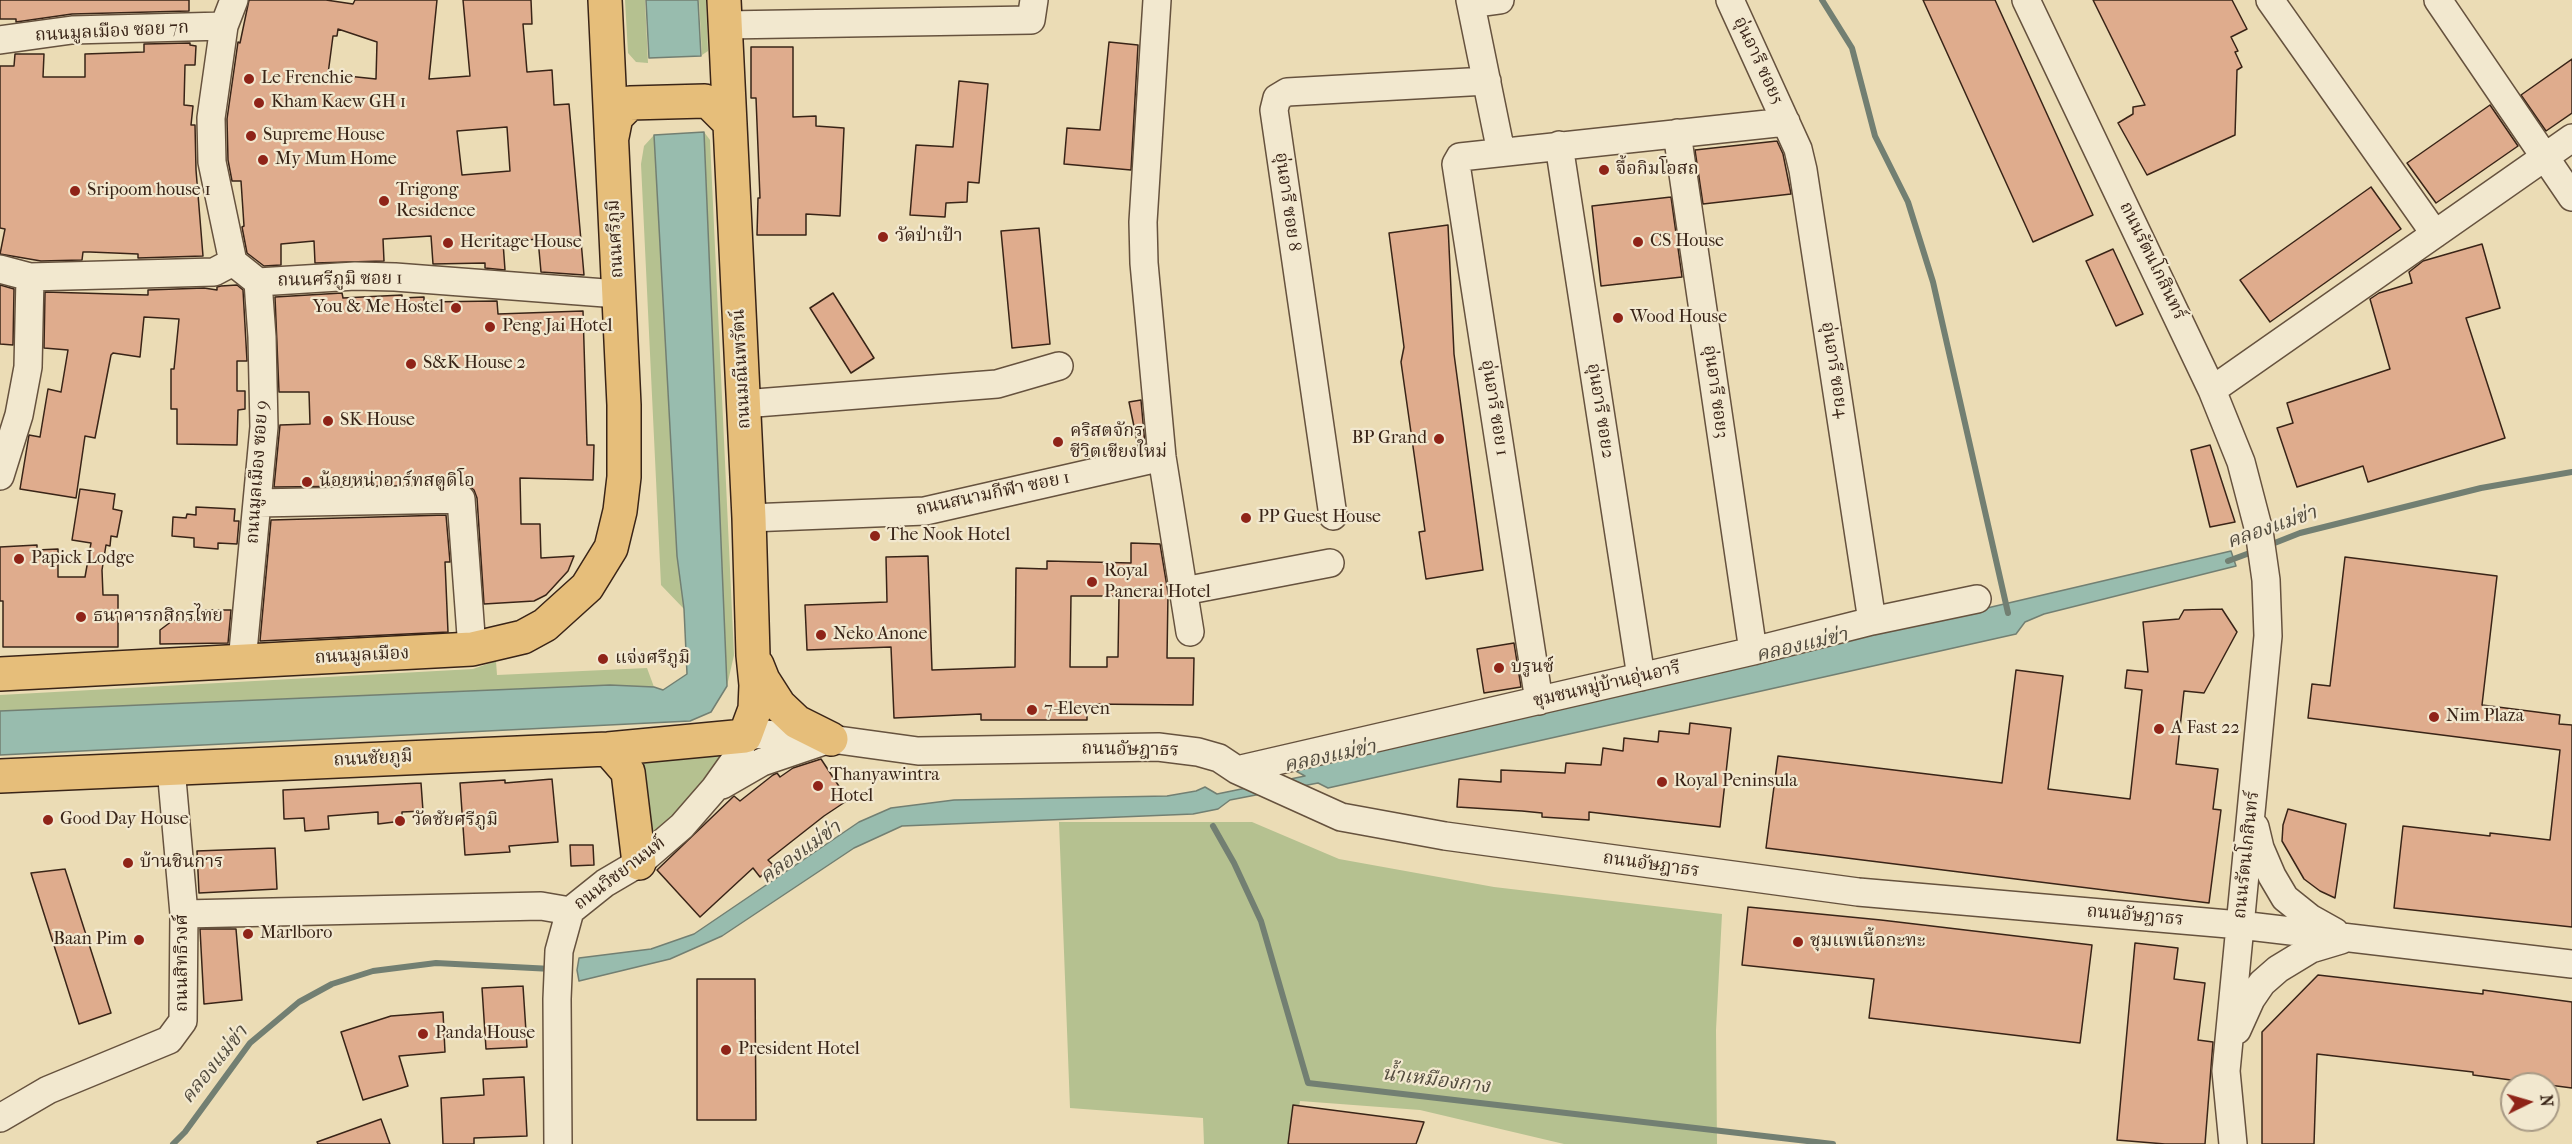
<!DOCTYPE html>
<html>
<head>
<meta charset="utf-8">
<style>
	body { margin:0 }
	#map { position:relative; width:2572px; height:1144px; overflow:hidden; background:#ebdcb5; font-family:"IM FELL French Canon",serif }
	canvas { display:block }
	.north { position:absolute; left:2500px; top:1072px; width:60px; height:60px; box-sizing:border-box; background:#f2e8cf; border:2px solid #a89a85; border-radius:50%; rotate:85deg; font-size:16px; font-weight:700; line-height:24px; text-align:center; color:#392417 }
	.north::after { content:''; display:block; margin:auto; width:21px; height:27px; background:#8f2418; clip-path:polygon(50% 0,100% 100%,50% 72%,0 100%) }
</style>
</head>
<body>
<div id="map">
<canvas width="2572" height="1144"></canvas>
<div class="north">N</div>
</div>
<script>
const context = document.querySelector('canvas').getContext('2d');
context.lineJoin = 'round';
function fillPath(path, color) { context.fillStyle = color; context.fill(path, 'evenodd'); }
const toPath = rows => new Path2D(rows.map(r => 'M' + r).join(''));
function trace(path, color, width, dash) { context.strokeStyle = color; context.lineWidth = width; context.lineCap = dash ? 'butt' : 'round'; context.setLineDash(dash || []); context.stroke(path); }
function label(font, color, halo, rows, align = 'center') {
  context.font = font + ' "IM FELL French Canon","Noto Serif Thai",serif'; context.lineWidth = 4.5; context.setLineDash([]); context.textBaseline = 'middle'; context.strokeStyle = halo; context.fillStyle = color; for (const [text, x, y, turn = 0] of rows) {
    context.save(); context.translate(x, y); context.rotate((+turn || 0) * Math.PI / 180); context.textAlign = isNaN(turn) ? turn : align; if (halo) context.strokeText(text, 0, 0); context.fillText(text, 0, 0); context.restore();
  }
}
fillPath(toPath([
	[625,0,645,0,648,63,636,62,628,53],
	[699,0,706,0,708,51,702,55],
	[704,132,710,140,734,655,727,686],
	[654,135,677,556,684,609,661,585,641,164,644,146],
	[496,661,497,675,647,668,654,687,610,685,0,711,0,695,473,669],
	[730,751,645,851,628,759],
	[1059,822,1252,822,1339,859,1494,887,1722,914,1716,1030,1717,1144,1564,1144,1420,1110,1300,1101,1293,1144,1204,1144,1203,1118,1070,1108]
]), '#b5c190');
const water = toPath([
	[646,0,698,0,701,56,649,58,646,0],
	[704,132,727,686,711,712,690,721,0,755,0,711,610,685,654,687,663,690,687,674,684,609,677,556,654,135,704,132],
	[2231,551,2236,566,2044,614,2025,622,2016,634,1328,788,1318,783,1230,800,1218,809,1193,814,902,826,854,848,722,936,670,959,579,981,577,970,579,958,651,949,694,934,859,822,891,808,954,800,1167,796,1196,791,1205,787,1217,794,1305,776,1294,770,2231,551]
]);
fillPath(water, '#98bcae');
trace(water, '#727f72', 1.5);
trace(toPath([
	[1822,0,1852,48,1875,136,1908,202,1933,282,2008,613],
	[2267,546,2300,533,2481,488,2572,472],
	[2228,561,2255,551],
	[1213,826,1234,863,1261,921,1308,1083,1833,1144],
	[173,1144,185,1132,250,1043,299,1002,332,984,373,971,436,963,552,969]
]), '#727f72', 6);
const building = toPath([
	[0,0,189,0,189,11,72,14,16,22,16,19,0,19,0,0],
	[249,0,326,0,353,4,355,0,437,0,429,79,470,76,463,0,531,0,532,24,523,24,527,72,552,70,554,105,569,104,584,275,541,272,538,239,503,242,505,270,485,268,485,263,433,264,431,236,383,239,384,261,315,263,314,241,281,244,281,265,264,266,247,253,242,227,244,226,241,181,232,181,228,160,227,119,238,42,240,43,249,0],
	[338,29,377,42,376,79,328,74,333,36,337,36,338,29],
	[507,127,510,171,462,175,457,131,507,127],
	[1923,0,1995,0,2093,215,2033,242,1923,0],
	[2093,0,2232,0,2247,29,2231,37,2238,51,2235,52,2242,67,2237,70,2235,135,2147,175,2118,123,2133,114,2133,107,2145,105,2093,0],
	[1109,42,1138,45,1131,170,1064,164,1067,128,1100,130,1109,42],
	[190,43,190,45,196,46,195,65,185,65,184,105,193,106,191,125,195,125,196,170,203,256,138,258,138,254,90,252,83,252,82,260,41,261,0,254,5,229,0,228,0,66,14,66,15,54,44,54,43,77,85,77,85,54,144,52,144,44,190,43],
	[751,47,793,47,793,117,816,116,816,126,844,128,840,216,806,214,806,235,757,235,758,198,760,198,756,98,751,98,751,47],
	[2572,59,2572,113,2546,131,2521,95,2572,59],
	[959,81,988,84,979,183,968,182,967,202,946,203,945,217,910,215,916,145,953,147,959,81],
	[2490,105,2518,146,2436,203,2407,163,2490,105],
	[1777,141,1783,154,1791,194,1703,204,1695,150,1777,141],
	[2371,187,2401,229,2270,322,2240,280,2371,187],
	[1671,197,1682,277,1601,286,1592,206,1671,197],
	[1448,225,1454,354,1483,570,1426,579,1419,532,1425,531,1401,362,1404,347,1389,233,1448,225],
	[1039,228,1050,344,1012,348,1001,231,1039,228],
	[2482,244,2500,308,2466,318,2505,438,2368,482,2363,466,2297,487,2277,428,2293,423,2287,403,2390,369,2370,299,2379,293,2412,283,2409,272,2423,261,2482,244],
	[2113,249,2143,314,2116,326,2086,261,2113,249],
	[0,285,14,289,13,345,0,344,0,285],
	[237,285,243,290,247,361,237,361,237,391,245,391,245,409,238,410,237,445,177,444,177,409,171,409,171,369,174,369,179,319,144,317,140,357,113,353,111,355,95,438,85,436,76,498,20,489,29,435,40,437,48,389,61,392,68,350,44,348,45,292,148,295,148,290,204,288,217,290,217,287,221,286,237,285],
	[342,293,343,298,402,295,402,298,424,297,424,302,497,301,498,314,583,311,587,445,594,445,593,480,520,478,521,524,540,524,541,558,574,556,568,571,546,595,534,601,484,604,477,498,474,490,468,485,274,487,280,425,310,424,309,392,279,392,275,297,342,293],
	[833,293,874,358,851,373,810,308,833,293],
	[1141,400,1145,445,1138,446,1129,402,1141,400],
	[2210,445,2235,522,2210,527,2191,450,2210,445],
	[80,489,115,494,113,509,122,511,117,537,111,536,110,546,106,545,102,570,103,595,118,595,118,647,3,647,3,601,0,601,0,547,37,545,37,550,58,549,58,577,85,577,91,543,72,540,80,489],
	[196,507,235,509,234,521,239,521,237,544,218,543,218,549,194,547,194,538,172,536,173,517,186,518,187,514,196,515,196,507],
	[446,515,450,562,445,562,448,632,260,641,271,520,446,515],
	[1131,543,1160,544,1168,593,1167,658,1194,658,1193,705,1087,704,1087,720,981,720,981,714,894,718,891,647,807,650,805,605,887,602,886,557,928,556,932,670,1015,667,1016,568,1047,569,1047,561,1131,563,1131,543],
	[1071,596,1119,596,1118,657,1107,657,1107,667,1070,667,1071,596],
	[2345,557,2497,576,2482,705,2560,715,2559,724,2572,725,2572,927,2394,908,2403,826,2490,836,2490,833,2550,840,2560,750,2308,718,2312,684,2330,686,2345,557],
	[2222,609,2237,632,2204,693,2184,691,2176,764,2218,769,2213,809,2221,810,2209,903,1766,848,1778,756,2002,783,2016,670,2063,676,2048,789,2130,799,2142,690,2125,688,2127,670,2148,672,2143,622,2179,619,2184,610,2222,609],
	[199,610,231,610,228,643,160,644,160,630,172,621,199,620,199,610],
	[1514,643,1521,687,1484,693,1477,649,1514,643],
	[1690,723,1731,728,1720,827,1589,812,1589,820,1542,817,1542,813,1522,811,1457,807,1459,779,1501,782,1501,770,1565,773,1566,763,1601,765,1603,748,1623,751,1624,738,1658,742,1659,731,1689,734,1690,723],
	[821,759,848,800,824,816,768,860,773,865,760,877,753,868,700,917,657,870,734,796,740,801,773,775,777,773,780,777,793,768,821,759],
	[552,779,558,842,509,846,510,852,465,855,460,783,505,780,505,783,552,779],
	[421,783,423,811,402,812,402,821,378,824,378,812,328,816,329,829,305,831,304,818,284,819,283,790,421,783],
	[2288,809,2346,824,2335,898,2320,891,2304,879,2282,841,2283,825,2288,809],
	[570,845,593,845,594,865,571,866,570,845],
	[275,848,277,889,199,893,197,851,275,848],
	[65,869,111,1013,79,1024,31,873,65,869],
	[1748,907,1881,920,2092,945,2080,1043,1869,1018,1874,979,1742,965,1748,907],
	[200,929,236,929,242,1000,204,1004,200,929],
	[2135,943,2178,948,2174,979,2205,983,2198,1040,2213,1042,2205,1144,2165,1144,2117,1140,2135,943],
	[2318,975,2483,994,2483,990,2572,1002,2572,1088,2473,1075,2473,1072,2317,1054,2314,1144,2262,1144,2262,1032,2318,975],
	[697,979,755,979,756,1120,697,1120,697,979],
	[523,986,527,1047,486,1049,482,988,523,986],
	[443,1012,445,1052,399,1056,408,1086,363,1100,341,1032,391,1016,443,1012],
	[524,1077,527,1136,474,1138,474,1144,443,1144,441,1098,484,1095,483,1079,524,1077],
	[1293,1105,1424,1122,1416,1144,1288,1144,1293,1105],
	[381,1119,390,1144,318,1144,317,1142,381,1119]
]);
fillPath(building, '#dfac8d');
trace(building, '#392417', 1.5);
const minor = toPath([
	[1157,0,1143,222,1144,263,1162,457,1190,632],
	[1470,0,1501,152],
	[1730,0,1798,149,1803,170,1872,621],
	[2026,0,2212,390,2241,462,2259,531,2266,580,2268,636,2226,1071,2233,1144],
	[2270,0,2435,234],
	[2438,0,2572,197],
	[1471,4,1500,0],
	[725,25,1031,20,1034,0],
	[0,40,72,30,224,26],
	[1677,133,1753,651],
	[1559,145,1641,677],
	[233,262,212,162,211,118,224,26,234,0],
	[0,269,30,277,214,272,233,262,258,282,355,276,395,277,618,294],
	[2212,390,2572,138],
	[743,404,997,384,1059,366],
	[0,476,19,415,28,367,30,277],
	[257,503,461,499,472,649],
	[1333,516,1274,110,1277,98,1287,92,1487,81],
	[749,518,925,511,1162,457],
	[1184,591,1330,563],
	[242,662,264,427,262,337,258,282],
	[1539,701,1456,164,1460,157,1786,122],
	[1237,770,1753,651,1872,621,1977,599],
	[722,785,762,762,821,742],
	[2255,827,2260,848,2272,876,2285,898,2310,918,2335,932],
	[184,914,541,906,570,911],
	[2237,1030,2251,999,2262,983,2278,969,2311,949,2341,940],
	[0,1118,48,1090,169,1040,183,1021,184,914,171,768],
	[558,1144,557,999,559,951,570,911,605,883,639,863,682,826,715,788,737,757,745,736,763,734,831,739,918,751,1158,747,1198,752,1219,758,1237,770,1341,817,1445,836,1858,892,2240,925,2572,964]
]);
const major = toPath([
	[612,137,616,117,630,103,705,101,711,104,730,123],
	[757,665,763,680,779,705,797,722,831,739],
	[0,674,472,649,523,637,545,625,587,587,611,548,620,511,624,477,624,405,605,0],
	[608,749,628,772,639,863],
	[0,776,608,749,745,736,755,709,756,685,753,655,749,518,724,0]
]);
trace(minor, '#66523e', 30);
trace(major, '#392417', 36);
trace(minor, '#f2e8cf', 27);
trace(major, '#e6be7a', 33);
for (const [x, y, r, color] of [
	[249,79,6,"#8f2418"],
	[259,103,6,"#8f2418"],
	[251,136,6,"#8f2418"],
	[263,160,6,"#8f2418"],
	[1604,170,6,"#8f2418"],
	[75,191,6,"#8f2418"],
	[384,201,6,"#8f2418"],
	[883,237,6,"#8f2418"],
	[1638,242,6,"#8f2418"],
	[448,243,6,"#8f2418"],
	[456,308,6,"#8f2418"],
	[1618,318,6,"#8f2418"],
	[490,327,6,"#8f2418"],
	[411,364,6,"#8f2418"],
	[328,421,6,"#8f2418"],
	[1439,439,6,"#8f2418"],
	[1058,442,6,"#8f2418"],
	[307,482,6,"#8f2418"],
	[1246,518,6,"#8f2418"],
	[875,536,6,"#8f2418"],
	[19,559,6,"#8f2418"],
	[1092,582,6,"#8f2418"],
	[81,617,6,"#8f2418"],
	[821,635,6,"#8f2418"],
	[603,659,6,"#8f2418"],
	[1499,668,6,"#8f2418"],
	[1032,710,6,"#8f2418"],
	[2434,717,6,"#8f2418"],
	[2159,729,6,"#8f2418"],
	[1662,782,6,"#8f2418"],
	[818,786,6,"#8f2418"],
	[48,820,6,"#8f2418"],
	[400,821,6,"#8f2418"],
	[128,863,6,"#8f2418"],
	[248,934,6,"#8f2418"],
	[139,940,6,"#8f2418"],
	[1798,942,6,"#8f2418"],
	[423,1034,6,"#8f2418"],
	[726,1050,6,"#8f2418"]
]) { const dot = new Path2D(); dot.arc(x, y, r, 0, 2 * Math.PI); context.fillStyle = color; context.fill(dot); trace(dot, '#f2e8cf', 2); }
label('18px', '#392417', '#f2e8cf', [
	["ถนนมูลเมือง ซอย 7ก",112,32,-3],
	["อุ่นอารี ซอย5",1758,61,65],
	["อุ่นอารี ซอย 8",1287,202,82],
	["ถนนศรีภูมิ",616,239,-93],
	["ถนนรัตนโกสินทร์",2152,261,64],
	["ถนนศรีภูมิ ซอย 1",340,280,-1],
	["ถนนมณีนพรัตน์",742,369,-93],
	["อุ่นอารี ซอย4",1834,370,81],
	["อุ่นอารี ซอย3",1715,392,82],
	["อุ่นอารี ซอย 1",1494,408,81],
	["อุ่นอารี ซอย2",1600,411,81],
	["ถนนมูลเมือง ซอย 9",258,472,-86],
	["ถนนสนามกีฬา ซอย 1",993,494,-12],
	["ถนนมูลเมือง",362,656,-3],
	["ชุมชนหมู่บ้านอุ่นอารี",1607,685,-13],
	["ถนนอัษฎาธร",1130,750,1],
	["ถนนชัยภูมิ",373,759,-3],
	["ถนนรัตนโกสินทร์",2247,855,-84],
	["ถนนอัษฎาธร",1651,865,8],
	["ถนนวิชยานนท์",620,874,-37],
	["ถนนอัษฎาธร",2135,916,5],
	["ถนนสิทธิวงศ์",183,963,-90]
]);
label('18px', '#392417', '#f2e8cf', [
	["Le Frenchie",261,79],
	["Kham Kaew GH 1",271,103],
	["Supreme House",263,136],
	["My Mum Home",275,160],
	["จื้อกิมโอสถ",1616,170],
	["Sripoom house 1",87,191],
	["Trigong",396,191],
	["Residence",396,212],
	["วัดป่าเป้า",895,237],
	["CS House",1650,242],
	["Heritage House",460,243],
	["You & Me Hostel",444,308,"right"],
	["Wood House",1630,318],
	["Peng Jai Hotel",502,327],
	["S&K House 2",423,364],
	["SK House",340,421],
	["คริสตจักร",1070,432],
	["ชีวิตเชียงใหม่",1070,453],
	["BP Grand",1427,439,"right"],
	["น้อยหน่าอาร์ทสตูดิโอ",319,482],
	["PP Guest House",1258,518],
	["The Nook Hotel",887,536],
	["Papick Lodge",31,559],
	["Royal",1104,572],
	["Panerai Hotel",1104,593],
	["ธนาคารกสิกรไทย",93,617],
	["Neko Anone",833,635],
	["แจ่งศรีภูมิ",615,659],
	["บรูนซ์",1511,668],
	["7-Eleven",1044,710],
	["Nim Plaza",2446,717],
	["A Fast 22",2171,729],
	["Thanyawintra",830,776],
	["Hotel",830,797],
	["Royal Peninsula",1674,782],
	["Good Day House",60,820],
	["วัดชัยศรีภูมิ",412,821],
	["บ้านชินการ",140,863],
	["Marlboro",260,934],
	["Baan Pim",127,940,"right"],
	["ชุมแพเนื้อกะทะ",1810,942],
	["Panda House",435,1034],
	["President Hotel",738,1050]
], 'left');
label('italic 20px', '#514a3d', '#f2e8cf', [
	["คลองแม่ข่า",2272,528,-19],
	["คลองแม่ข่า",1802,646,-13],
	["คลองแม่ข่า",1330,757,-12],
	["คลองแม่ข่า",801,853,-35],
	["คลองแม่ข่า",215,1065,-51],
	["น้ำเหมืองกาง",1436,1081,7]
]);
</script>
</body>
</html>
